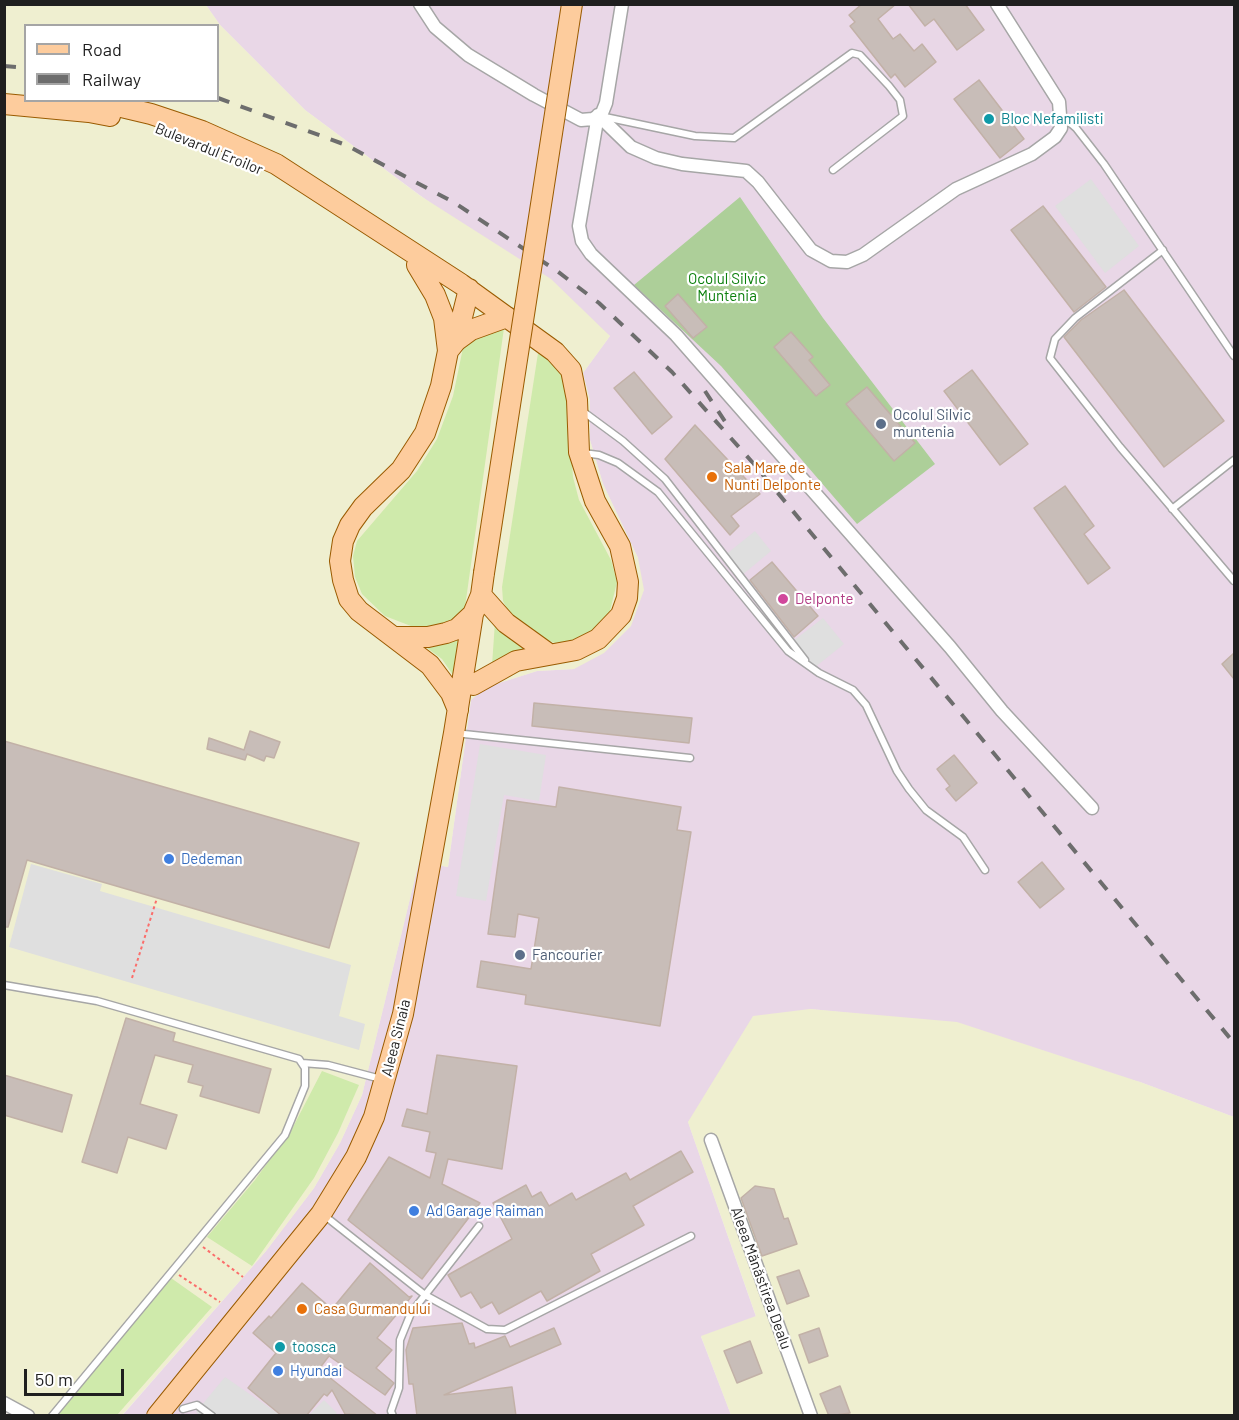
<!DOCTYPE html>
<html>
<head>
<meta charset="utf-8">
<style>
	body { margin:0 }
	#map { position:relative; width:1239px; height:1420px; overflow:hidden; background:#f0ebe5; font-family:Barlow,sans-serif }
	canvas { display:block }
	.frame { position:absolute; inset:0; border:6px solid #1f1f1f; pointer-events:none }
	.legend { position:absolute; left:24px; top:24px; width:195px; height:78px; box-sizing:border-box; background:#fff; border:2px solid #a5a5a5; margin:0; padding:8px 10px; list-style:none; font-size:18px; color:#1f1f1f }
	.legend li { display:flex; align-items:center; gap:12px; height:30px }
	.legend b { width:30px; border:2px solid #a5a5a5 }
	.scale { position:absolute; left:24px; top:1369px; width:100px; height:27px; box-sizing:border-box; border:3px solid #1f1f1f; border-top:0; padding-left:8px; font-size:18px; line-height:21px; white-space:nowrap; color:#1f1f1f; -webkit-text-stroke:4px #fff; paint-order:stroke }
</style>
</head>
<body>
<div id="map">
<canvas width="1239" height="1420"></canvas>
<div class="frame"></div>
<ul class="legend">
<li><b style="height:8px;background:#fdcc9d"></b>Road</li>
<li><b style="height:8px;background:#6d6d6d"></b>Railway</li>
</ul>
<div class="scale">50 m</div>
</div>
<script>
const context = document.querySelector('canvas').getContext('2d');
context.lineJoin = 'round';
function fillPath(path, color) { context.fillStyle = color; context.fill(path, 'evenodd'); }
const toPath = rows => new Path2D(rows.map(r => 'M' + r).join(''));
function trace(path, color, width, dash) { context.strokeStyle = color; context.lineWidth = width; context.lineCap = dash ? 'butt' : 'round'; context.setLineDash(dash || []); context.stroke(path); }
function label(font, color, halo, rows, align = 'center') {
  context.font = font + ' Barlow,sans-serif'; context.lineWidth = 4.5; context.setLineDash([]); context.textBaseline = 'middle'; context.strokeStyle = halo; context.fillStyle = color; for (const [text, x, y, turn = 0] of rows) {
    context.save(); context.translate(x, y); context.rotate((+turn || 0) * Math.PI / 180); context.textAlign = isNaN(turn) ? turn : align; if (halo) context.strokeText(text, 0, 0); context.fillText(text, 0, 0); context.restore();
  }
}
fillPath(toPath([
	[206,5,1234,5,1234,1117,1140,1082,879,1016,810,1009,688,1122,756,1317,701,1337,731,1415,122,1416,266,1251,314,1188,340,1143,362,1095,419,861,448,867,471,700,483,690,496,684,537,671,574,669,638,558,603,484,590,440,590,401,583,373,610,336,305,110,220,25]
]), '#e9d7e7');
fillPath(toPath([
	[4,5,206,5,220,25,305,110,419,195,551,279,610,336,583,373,590,401,590,440,603,484,638,558,644,590,631,626,604,653,574,669,537,671,496,684,483,690,471,700,448,867,419,862,362,1095,340,1143,314,1188,266,1251,122,1415,13,1416,5,1411],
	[26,26,218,26,218,100,26,100],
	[810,1009,957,1022,1140,1082,1234,1117,1234,1415,731,1415,701,1336,756,1316,688,1122,753,1016]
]), '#efefd0');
fillPath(toPath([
	[504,328,465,607,458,619,433,630,416,628,385,616,362,594,355,577,353,556,357,541,417,471,437,439,453,396,464,343],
	[538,353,546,355,561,371,566,390,573,477,579,500,611,560,617,582,610,611,599,626,580,639,555,643,532,634,511,616,503,601,502,587],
	[495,622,531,651,492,665],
	[459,636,455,678,442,659,423,645],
	[322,1071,359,1085,338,1133,314,1178,252,1266,207,1237,255,1180,292,1129],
	[171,1278,212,1307,117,1415,59,1415,59,1412]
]), '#cfeaab');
fillPath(toPath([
	[740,197,823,318,935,464,857,524,721,366,634,285]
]), '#adcf99');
fillPath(toPath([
	[1091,179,1139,246,1105,273,1055,206],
	[755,531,771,551,741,576,724,556],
	[823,618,844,644,814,668,793,641],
	[480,744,546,755,539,801,504,795,486,901,456,896],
	[31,864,102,884,100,891,351,965,339,1016,365,1024,359,1050,9,947],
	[225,1377,280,1415,201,1416,196,1412],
	[324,1400,337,1413,334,1415,309,1415]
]), '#dfdfdf');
const building = toPath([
	[862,4,896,4,878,19,893,39,900,34,914,51,922,44,936,62,905,87,895,74,891,78,850,26,855,22,849,15,862,4],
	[908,4,965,4,984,30,957,50,934,19,925,26,908,4],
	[979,80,1024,139,1000,158,954,99,979,80],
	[1043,206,1106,287,1074,312,1011,230,1043,206],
	[1124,290,1224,421,1164,467,1064,337,1081,320,1124,290],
	[678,294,707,327,693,338,665,306,678,294],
	[791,332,813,357,809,360,830,385,816,396,774,347,791,332],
	[972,370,1028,444,1000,465,944,391,972,370],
	[634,372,672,417,652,434,614,388,634,372],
	[867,387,915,443,894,461,846,404,867,387],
	[695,425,760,494,731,516,739,526,730,535,665,459,695,425],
	[1065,486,1094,526,1084,534,1110,568,1088,584,1034,508,1065,486],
	[772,562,818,616,794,637,750,580,772,562],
	[1234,653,1234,679,1222,664,1234,653],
	[534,703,692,718,689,743,532,726,534,703],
	[250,731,280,742,274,758,266,756,264,761,247,754,245,760,207,749,209,738,244,750,250,731],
	[4,741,359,843,329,948,27,860,8,927,4,927,4,741],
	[954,755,977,783,956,801,946,789,950,786,937,769,954,755],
	[559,787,681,807,677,830,691,832,660,1026,525,1004,526,995,477,987,481,961,531,969,539,918,518,914,515,937,488,934,507,800,556,807,559,787],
	[1042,862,1064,889,1040,908,1018,882,1042,862],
	[126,1018,175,1033,173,1041,271,1069,259,1113,200,1096,203,1086,188,1082,193,1065,155,1055,140,1104,177,1115,166,1149,128,1137,117,1173,82,1162,126,1018],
	[437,1055,517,1066,502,1169,448,1159,442,1184,480,1203,422,1279,348,1220,389,1157,430,1178,436,1153,426,1151,430,1132,402,1126,407,1109,427,1114,437,1055],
	[4,1075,72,1095,62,1132,4,1115,4,1075],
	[681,1151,693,1172,633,1206,644,1225,591,1254,600,1271,547,1301,541,1291,499,1314,492,1302,481,1308,471,1292,461,1297,448,1275,512,1239,493,1203,526,1185,532,1197,541,1192,549,1206,572,1193,576,1200,626,1173,630,1180,681,1151],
	[755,1186,774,1189,784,1219,788,1218,797,1244,762,1256,741,1198,755,1186],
	[370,1263,409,1297,412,1296,377,1338,392,1350,376,1368,394,1383,385,1395,329,1356,319,1369,378,1416,345,1414,332,1390,327,1396,324,1394,306,1416,282,1416,248,1388,276,1353,253,1333,269,1316,271,1318,302,1283,332,1309,370,1263],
	[799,1270,809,1296,787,1304,777,1277,799,1270],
	[462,1323,469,1344,474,1343,475,1348,505,1336,510,1347,554,1328,561,1344,444,1395,512,1387,516,1416,417,1416,413,1384,409,1384,406,1350,413,1328,462,1323],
	[819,1328,828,1356,809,1363,799,1335,819,1328],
	[750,1341,762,1373,737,1383,724,1351,750,1341],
	[840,1386,850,1413,829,1416,820,1394,840,1386]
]);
fillPath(building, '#c8bdb8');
trace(building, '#c2b1a7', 1.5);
const lane = toPath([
	[1062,116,1076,128,1104,164,1234,356],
	[605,117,695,136,734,138,852,53,860,55,889,86,900,100,903,116,833,170],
	[1163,250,1075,318,1055,339,1050,358,1120,447,1234,581],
	[581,410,623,441,665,479,805,660],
	[583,453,599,455,618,463,658,492,788,651,819,673,853,690,866,705,897,771,909,789,926,810,963,837,985,870],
	[1172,509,1234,460],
	[464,734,690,758],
	[4,985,97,1001,299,1059,305,1068,305,1086,285,1135,52,1416],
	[302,1063,328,1065,381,1079],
	[330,1220,425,1295,487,1329,505,1330,691,1236],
	[183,1409,197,1405,212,1416],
	[393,1416,391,1411,399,1388,400,1340,411,1313,479,1226]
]);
const street = toPath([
	[420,4,435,27,468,55,534,95,581,120,593,119,602,113,606,103,622,4],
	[598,115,579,226,582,241,591,254,676,335,950,647,1002,711,1092,808],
	[598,115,631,147,656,158,682,164,746,171,758,182,811,250,831,261,847,262,863,255,956,189,1032,154,1055,137,1061,128,1059,102,997,4],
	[711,1140,811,1416],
	[4,1403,28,1416]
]);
const primary = toPath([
	[92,100,151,114,202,131,276,164,461,284,555,352,571,370,577,400,579,452,595,501,620,546,628,582,627,598,621,615,598,639,576,650,516,661,473,685],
	[4,104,89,112,110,116],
	[417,265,435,295,444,318,448,351,441,386,425,433,401,470,363,507,350,525,343,541,340,561,343,580,349,599,359,611,430,665,451,693,458,710],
	[456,341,469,289],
	[448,351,456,341,471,330,507,317],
	[481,595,506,623,549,654],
	[394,637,428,637,446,633,457,629,473,614],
	[157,1416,321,1214,356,1157,374,1117,403,1014,454,733,473,614,481,595,484,573]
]);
trace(lane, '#a6a6a6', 9);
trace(street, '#a6a6a6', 15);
trace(primary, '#9a5b00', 22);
trace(toPath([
	[132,978,157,898],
	[203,1247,243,1277],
	[179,1275,220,1302]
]), '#fb6e6b', 2, [3, 3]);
trace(lane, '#fff', 6);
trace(street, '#fff', 12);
trace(primary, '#fdcc9d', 20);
trace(toPath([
	[4,66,26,68],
	[218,98,346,145,455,203,557,271,599,303,672,372,753,463,1234,1043],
	[705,391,728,426]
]), '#6d6d6d', 4, [12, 12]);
const primaryBridge = toPath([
	[484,573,572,4]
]);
trace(primaryBridge, '#9a5b00', 22, []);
trace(primaryBridge, '#fdcc9d', 20);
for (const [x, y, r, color] of [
	[989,119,6,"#0f9aa8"],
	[881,424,6,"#5c6f8a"],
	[712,477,6,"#e8710a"],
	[783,599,6,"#d1479c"],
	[169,859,6,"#3f7fe0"],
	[520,955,6,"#5c6f8a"],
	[414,1211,6,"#3f7fe0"],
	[302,1309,6,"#e8710a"],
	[280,1347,6,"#0f9aa8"],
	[278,1371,6,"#3f7fe0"]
]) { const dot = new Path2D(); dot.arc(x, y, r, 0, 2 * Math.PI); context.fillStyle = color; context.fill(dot); trace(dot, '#fff', 2); }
label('15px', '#0d838f', '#fff', [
	["Bloc Nefamilisti",1001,119],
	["toosca",292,1347]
], 'left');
label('15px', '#1f1f1f', '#fff', [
	["Bulevardul Eroilor",209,149,22],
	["Aleea Sinaia",396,1038,-76],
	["Aleea Mănăstirea Dealu",761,1278,70]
]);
label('15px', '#0a7f0b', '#fff', [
	["Ocolul Silvic",727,279],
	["Muntenia",727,296]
]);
label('15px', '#4e5e75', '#fff', [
	["Ocolul Silvic",893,415],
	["muntenia",893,432],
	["Fancourier",532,955]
], 'left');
label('15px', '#c56008', '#fff', [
	["Sala Mare de",724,468],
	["Nunti Delponte",724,485],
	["Casa Gurmandului",314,1309]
], 'left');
label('15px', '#b23c85', '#fff', [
	["Delponte",795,599]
], 'left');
label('15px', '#366cbe', '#fff', [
	["Dedeman",181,859],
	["Ad Garage Raiman",426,1211],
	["Hyundai",290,1371]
], 'left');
</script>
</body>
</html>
